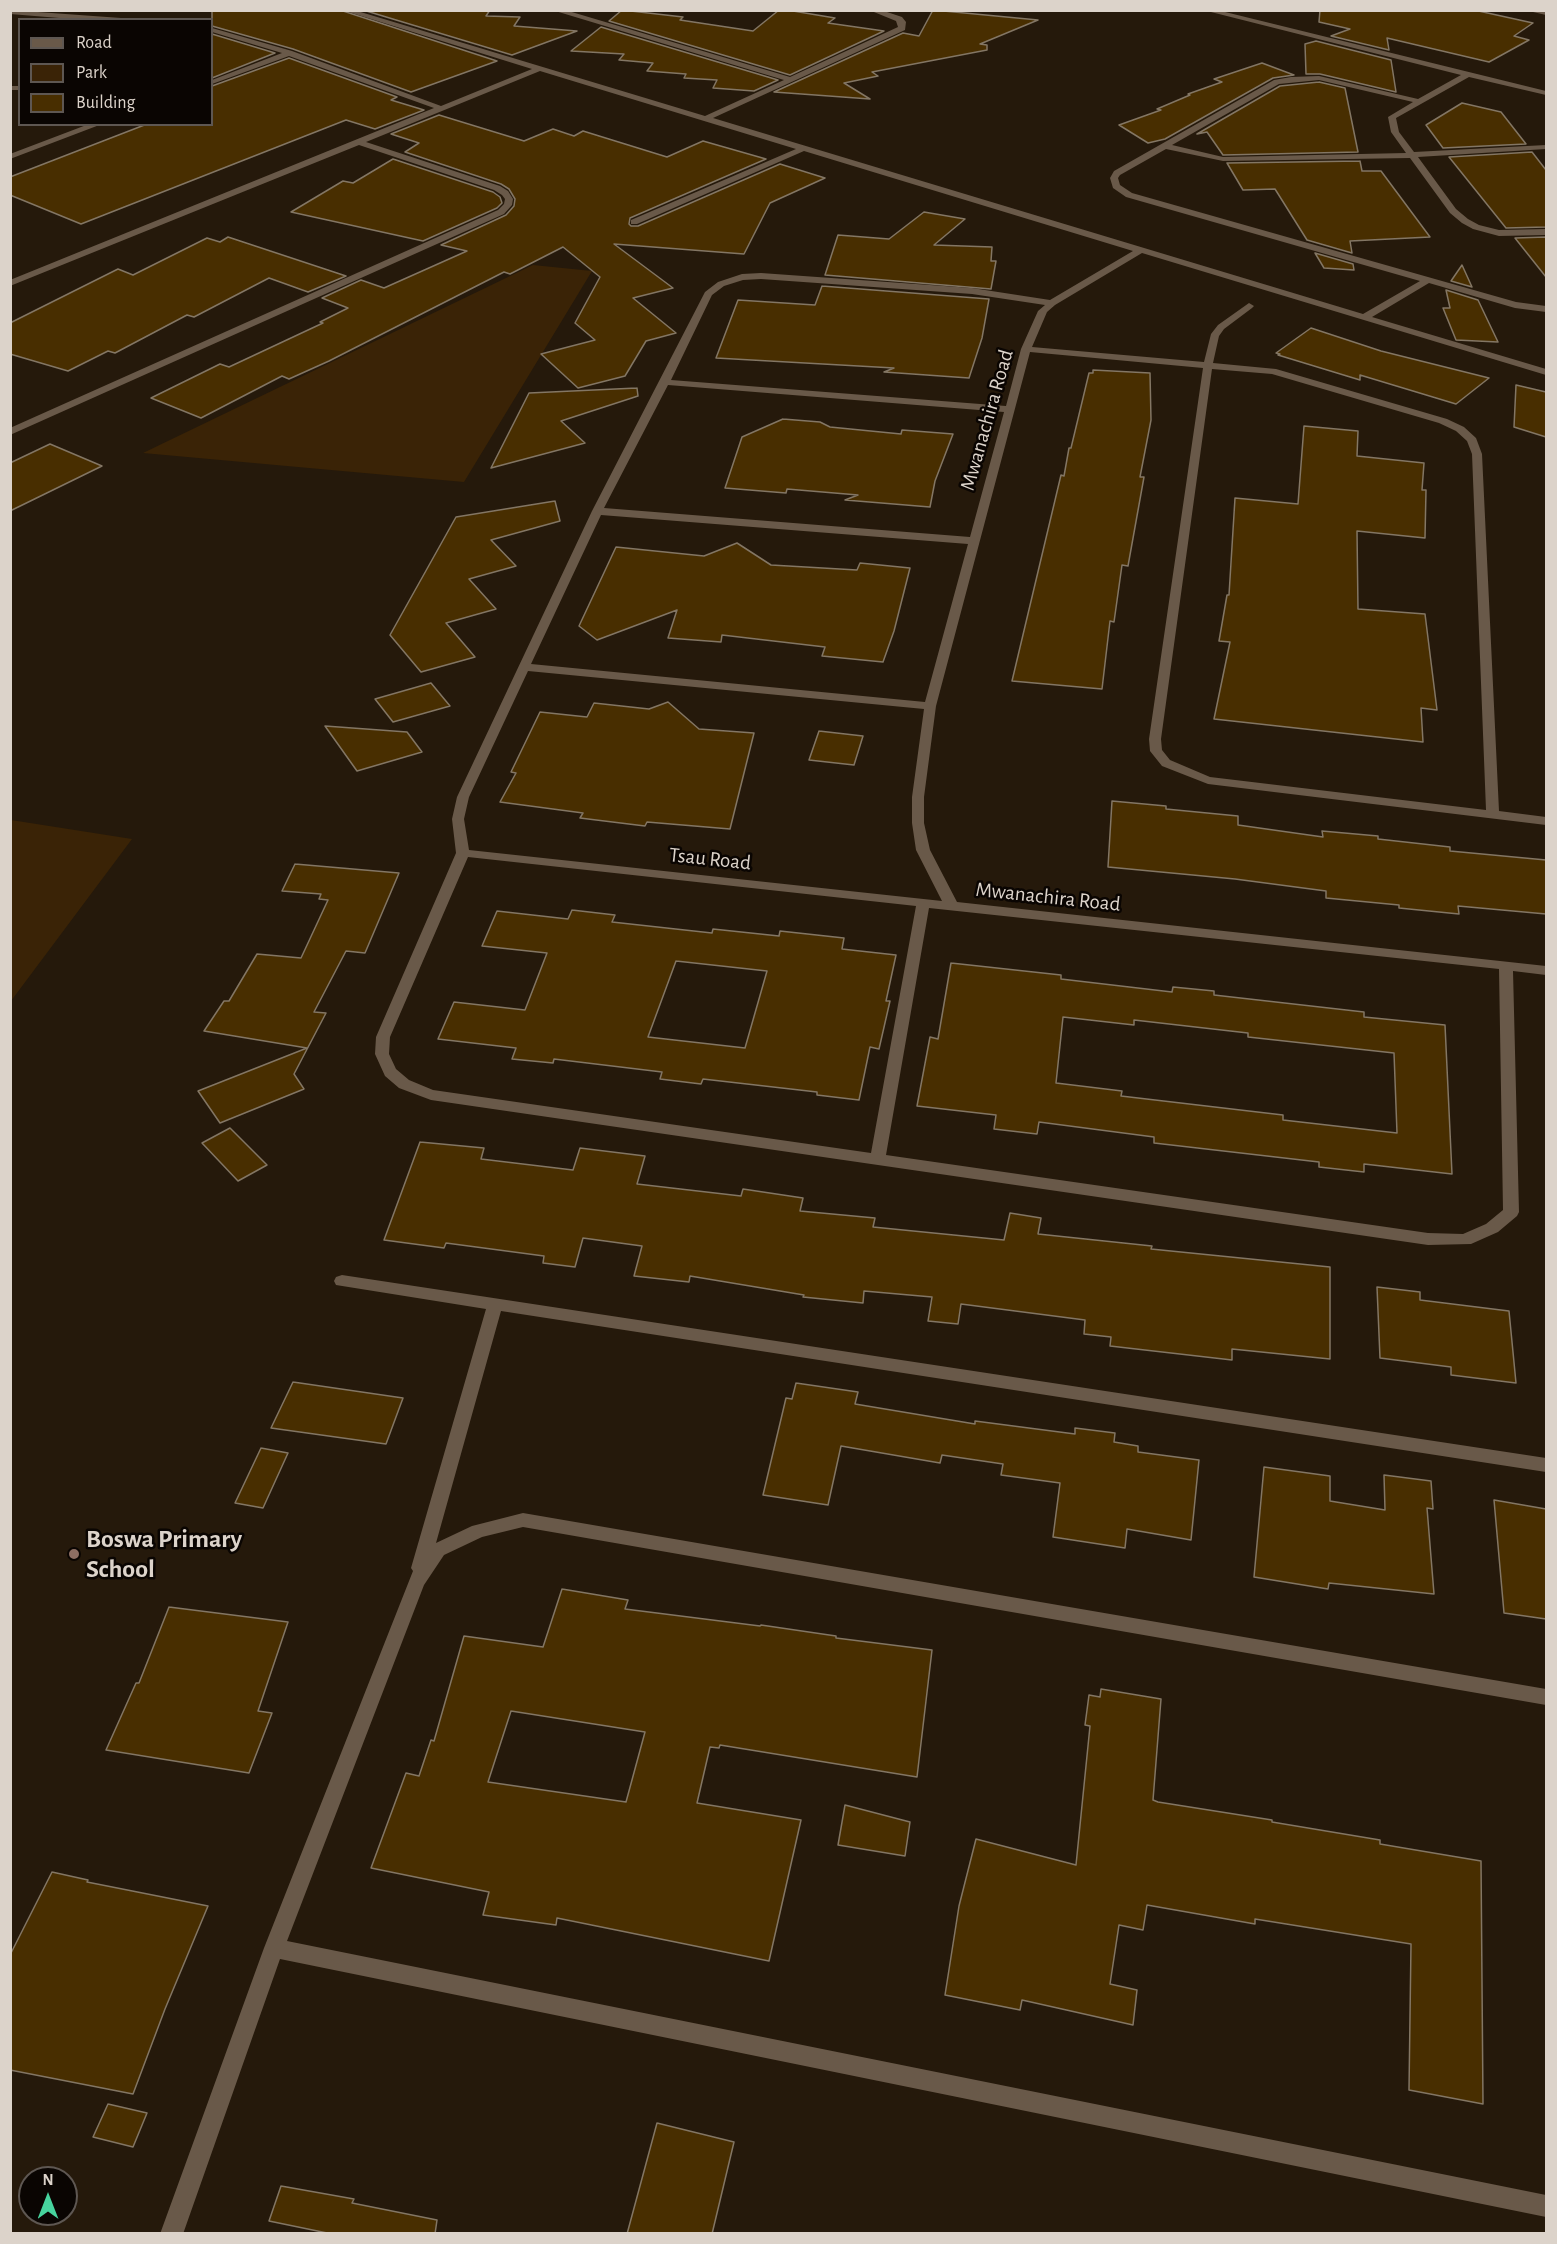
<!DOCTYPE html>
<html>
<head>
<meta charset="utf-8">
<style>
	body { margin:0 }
	#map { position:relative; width:1557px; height:2244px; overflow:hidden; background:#25190b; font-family:"Alegreya Sans",sans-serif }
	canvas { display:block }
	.frame { position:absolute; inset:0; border:12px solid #dcd3ca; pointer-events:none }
	.legend { position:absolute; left:18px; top:18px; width:195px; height:108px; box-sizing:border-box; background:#0a0502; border:2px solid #5e5752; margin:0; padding:8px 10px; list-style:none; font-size:18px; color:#dcd3ca }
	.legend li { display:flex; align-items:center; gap:12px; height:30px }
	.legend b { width:30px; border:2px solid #5e5752 }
	.north { position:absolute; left:18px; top:2166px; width:60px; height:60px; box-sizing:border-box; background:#0a0502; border:2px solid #5e5752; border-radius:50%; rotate:0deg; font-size:16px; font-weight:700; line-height:24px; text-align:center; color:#dcd3ca }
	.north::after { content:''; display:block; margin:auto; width:21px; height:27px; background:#47d49e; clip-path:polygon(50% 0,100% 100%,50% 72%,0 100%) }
</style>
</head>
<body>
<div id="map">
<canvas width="1557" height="2244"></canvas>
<div class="frame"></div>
<ul class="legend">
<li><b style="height:8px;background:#695949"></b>Road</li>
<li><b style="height:16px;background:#3a2306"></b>Park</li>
<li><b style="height:16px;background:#482e00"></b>Building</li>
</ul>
<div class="north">N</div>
</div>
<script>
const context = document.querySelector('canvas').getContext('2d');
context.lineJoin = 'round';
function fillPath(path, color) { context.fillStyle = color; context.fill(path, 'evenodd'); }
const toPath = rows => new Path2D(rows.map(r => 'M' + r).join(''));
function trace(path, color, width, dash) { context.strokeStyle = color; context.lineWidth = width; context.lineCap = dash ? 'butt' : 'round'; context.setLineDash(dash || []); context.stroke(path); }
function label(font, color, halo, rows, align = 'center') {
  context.font = font + ' "Alegreya Sans",sans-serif'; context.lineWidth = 5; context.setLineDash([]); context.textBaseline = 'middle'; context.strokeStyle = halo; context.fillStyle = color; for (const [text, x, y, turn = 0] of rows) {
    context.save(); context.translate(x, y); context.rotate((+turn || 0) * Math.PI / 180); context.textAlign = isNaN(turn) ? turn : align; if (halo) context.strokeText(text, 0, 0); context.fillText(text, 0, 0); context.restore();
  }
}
fillPath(toPath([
	[533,265,592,271,464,482,143,453],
	[11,820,132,839,11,1001,10,820]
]), '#3a2306');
const building = toPath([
	[212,10,340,10,497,61,411,92,293,49,212,26,212,10],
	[363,10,490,10,486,16,520,17,514,26,577,31,512,55,363,10],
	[622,10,683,17,680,20,753,31,779,10,787,10,835,18,828,23,884,31,790,75,609,21,622,10],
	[933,10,1038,20,980,44,987,45,987,50,872,72,878,76,844,83,870,99,774,92,903,33,919,36,933,10],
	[1320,10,1474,10,1533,23,1514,36,1529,40,1489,62,1387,38,1389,50,1331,36,1350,29,1319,22,1320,10],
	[601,27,778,80,754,91,713,88,717,80,684,78,686,74,647,71,653,63,619,60,624,54,571,51,601,27],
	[212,34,275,53,212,78,212,34],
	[1316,41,1391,60,1396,92,1320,74,1306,74,1305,44,1316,41],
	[289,58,397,97,391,100,424,110,375,129,346,120,81,224,10,195,10,177,147,124,212,124,212,86,289,58],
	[1262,63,1294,75,1273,78,1165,139,1148,143,1119,125,1161,110,1157,109,1190,95,1188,94,1222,82,1214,79,1262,63],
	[1319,82,1345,88,1358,152,1223,155,1207,132,1197,134,1280,86,1319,82],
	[1462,103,1501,112,1526,144,1443,148,1426,125,1462,103],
	[439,115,524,141,553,129,574,136,583,131,667,157,703,141,766,159,630,218,629,224,631,226,638,226,780,164,825,178,770,203,744,254,614,244,673,288,633,298,676,333,646,341,625,376,578,388,541,354,595,340,575,323,600,277,563,247,510,274,504,272,329,361,289,379,282,376,201,418,151,398,220,364,229,367,323,323,320,322,348,308,322,298,361,280,384,288,467,251,441,245,506,215,514,206,515,199,509,189,501,184,405,152,419,143,391,134,439,115],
	[1532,152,1546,170,1546,227,1506,228,1449,157,1532,152],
	[393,159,493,192,500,197,502,203,497,208,423,241,291,212,343,181,353,183,393,159],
	[1360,161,1362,171,1381,171,1430,237,1350,241,1352,253,1307,240,1275,189,1243,190,1227,163,1360,161],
	[924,212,965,219,934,245,992,247,991,261,996,261,991,289,825,275,838,235,889,239,924,212],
	[228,237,346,276,308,292,269,278,194,317,187,315,115,353,108,351,68,371,10,354,10,323,118,269,133,275,207,238,220,242,228,237],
	[1546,237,1546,277,1515,238,1546,237],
	[1315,253,1353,264,1354,270,1324,268,1315,253],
	[1462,265,1472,287,1451,281,1462,265],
	[822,286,989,299,982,338,969,378,884,372,894,368,716,358,738,300,815,305,822,286],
	[1446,290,1478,300,1498,342,1456,340,1443,308,1450,308,1446,290],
	[1311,328,1381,351,1489,378,1456,404,1360,375,1360,380,1278,355,1280,354,1276,353,1311,328],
	[1093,370,1150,373,1151,420,1140,477,1144,477,1128,566,1122,565,1114,622,1110,621,1102,689,1012,681,1061,475,1064,476,1069,448,1071,448,1089,373,1093,373,1093,370],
	[1516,385,1546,392,1546,437,1514,427,1516,385],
	[637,388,638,396,561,421,585,443,491,468,529,393,637,388],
	[783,419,820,422,830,427,901,434,902,430,953,434,935,481,930,507,845,500,858,495,787,489,786,493,725,488,742,437,783,419],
	[1304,426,1358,431,1357,456,1424,463,1422,490,1426,490,1425,538,1357,531,1358,609,1425,614,1437,710,1421,708,1423,742,1214,719,1230,642,1219,641,1227,595,1229,595,1235,498,1298,504,1304,426],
	[50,444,102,466,10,511,10,463,50,444],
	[555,501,560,521,491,540,516,566,469,579,496,609,446,623,475,657,421,672,390,635,456,517,555,501],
	[737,543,771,565,857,570,860,563,910,568,894,631,883,662,822,656,825,647,722,635,721,642,668,638,677,610,597,640,579,626,616,547,704,556,737,543],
	[431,683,450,706,393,722,375,699,431,683],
	[668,702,699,729,754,733,730,829,647,822,645,826,580,818,583,813,500,802,516,773,511,772,540,712,587,717,594,703,649,709,668,702],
	[325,726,407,732,422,752,357,771,325,726],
	[819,731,863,736,854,765,809,760,819,731],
	[1112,801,1166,806,1166,809,1238,816,1238,825,1323,837,1322,831,1378,836,1378,839,1450,847,1450,851,1546,860,1546,914,1458,906,1459,914,1399,908,1399,905,1326,898,1326,891,1235,879,1108,867,1112,801],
	[295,864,399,873,365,953,346,951,314,1012,326,1013,294,1074,304,1089,220,1123,198,1091,307,1048,204,1031,224,1001,229,1001,257,954,301,958,328,900,319,899,321,894,282,891,295,864],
	[572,910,615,915,612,922,712,933,713,929,779,936,780,931,844,938,842,949,896,955,886,1001,890,1001,879,1049,870,1047,859,1100,817,1095,817,1092,703,1079,701,1084,660,1079,662,1072,554,1059,553,1063,512,1059,516,1048,438,1039,454,1002,525,1010,547,953,482,946,497,911,568,919,572,910],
	[676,961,767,971,745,1048,648,1037,676,961],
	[951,963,1061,975,1061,979,1172,992,1173,987,1214,991,1214,995,1364,1012,1364,1017,1445,1025,1452,1174,1364,1164,1364,1172,1319,1167,1319,1162,1154,1143,1154,1137,1039,1122,1037,1134,994,1129,996,1115,917,1106,930,1037,938,1039,951,963],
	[1063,1017,1134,1025,1134,1020,1248,1033,1248,1037,1394,1053,1397,1133,1283,1120,1283,1115,1121,1096,1122,1091,1056,1083,1063,1017],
	[230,1128,267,1165,238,1181,202,1143,230,1128],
	[420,1142,484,1148,481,1159,573,1170,580,1148,645,1156,637,1184,741,1196,743,1189,803,1198,800,1211,875,1218,873,1227,1004,1240,1010,1213,1041,1218,1038,1234,1152,1246,1151,1249,1330,1267,1330,1359,1232,1349,1232,1360,1110,1346,1111,1337,1084,1334,1085,1320,961,1304,958,1324,928,1321,932,1297,864,1291,863,1303,803,1297,804,1295,690,1276,689,1282,634,1276,642,1246,583,1238,575,1267,543,1263,544,1256,446,1243,444,1248,384,1240,420,1142],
	[1377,1287,1420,1292,1420,1300,1509,1311,1516,1383,1451,1375,1451,1367,1380,1358,1377,1287],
	[293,1382,403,1398,386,1444,271,1428,293,1382],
	[796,1383,858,1392,855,1404,975,1424,975,1421,1075,1434,1075,1428,1115,1433,1114,1442,1138,1446,1138,1452,1199,1460,1191,1540,1127,1529,1125,1548,1053,1537,1060,1483,1001,1475,1003,1464,942,1455,940,1463,841,1446,828,1505,763,1495,786,1398,792,1399,796,1383],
	[261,1448,288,1453,263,1508,235,1503,261,1448],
	[1264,1467,1330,1476,1330,1501,1385,1510,1384,1475,1431,1481,1433,1509,1427,1508,1434,1594,1329,1583,1328,1589,1254,1577,1264,1467],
	[1494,1500,1546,1509,1546,1619,1504,1613,1494,1500],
	[562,1589,628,1600,625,1609,760,1626,761,1625,836,1636,836,1638,932,1650,917,1777,720,1745,719,1748,710,1747,697,1803,801,1820,769,1961,557,1918,556,1925,483,1915,489,1892,371,1868,406,1773,419,1776,431,1740,434,1741,464,1636,543,1647,562,1589],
	[511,1711,645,1732,626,1802,488,1782,511,1711],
	[169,1607,288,1622,258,1711,272,1713,249,1773,106,1750,136,1683,139,1683,169,1607],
	[1101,1689,1161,1699,1153,1800,1158,1802,1272,1820,1272,1822,1380,1840,1380,1844,1481,1861,1483,2104,1409,2090,1411,1944,1255,1919,1255,1924,1147,1905,1143,1930,1119,1925,1110,1984,1137,1990,1133,2025,1022,2000,1020,2010,945,1995,959,1906,976,1839,1076,1865,1090,1726,1085,1725,1089,1695,1100,1697,1101,1689],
	[845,1805,910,1822,905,1856,838,1845,845,1805],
	[52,1872,88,1880,87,1882,208,1906,165,2009,133,2094,10,2070,10,1955,52,1872],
	[108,2104,147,2113,133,2147,93,2137,108,2104],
	[657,2123,734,2142,712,2234,627,2234,657,2123],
	[281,2186,354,2199,352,2203,437,2220,435,2234,332,2234,269,2221,281,2186]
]);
fillPath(building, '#482e00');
trace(building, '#837664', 1.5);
fillPath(toPath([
	[10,10,121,18,124,20,84,20,10,14,10,10],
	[342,10,354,10,705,116,784,80,552,10,565,10,790,77,898,27,896,21,869,10,881,10,902,17,906,22,905,30,713,118,1363,314,1420,281,1126,197,1113,188,1110,178,1114,171,1274,80,1291,77,1319,76,1418,99,1461,75,1203,10,1217,10,1546,91,1546,95,1469,77,1396,118,1399,132,1414,152,1546,145,1546,149,1418,157,1456,209,1468,219,1479,225,1499,230,1546,229,1546,235,1499,236,1473,229,1462,223,1450,213,1410,158,1223,161,1166,149,1120,175,1118,178,1120,185,1132,193,1516,302,1546,306,1546,312,1515,308,1429,283,1372,317,1546,369,1546,375,1142,253,1055,305,1047,312,1032,347,1204,362,1211,334,1218,325,1249,303,1254,306,1252,308,1224,329,1219,336,1213,363,1276,369,1447,419,1464,427,1476,438,1482,454,1499,811,1546,817,1546,825,1208,784,1162,766,1150,751,1149,739,1203,368,1030,352,936,706,924,797,924,823,930,850,957,902,1546,966,1546,975,1513,971,1519,1212,1517,1216,1498,1232,1471,1244,1428,1245,431,1100,399,1088,385,1076,375,1054,376,1037,456,853,452,819,457,797,592,511,705,292,718,282,742,274,761,273,972,288,1050,300,1133,251,804,151,637,224,631,224,631,220,796,149,540,71,366,142,500,186,508,191,513,199,512,205,504,214,10,435,10,428,498,210,504,204,505,199,502,195,494,190,359,145,10,286,10,280,434,108,289,56,212,84,212,80,282,53,212,32,212,28,292,51,441,106,532,69,342,10],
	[1319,80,1413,102,1388,117,1391,132,1406,153,1223,157,1172,145,1279,84,1319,80],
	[761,279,972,294,1045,305,1038,311,1021,349,1006,406,671,380,712,295,724,286,743,280,761,279],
	[1212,369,1272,374,1439,423,1456,431,1467,441,1472,454,1486,810,1210,777,1170,760,1162,750,1161,739,1212,369],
	[668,385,1004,412,970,537,604,508,668,385],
	[601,515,968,544,925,702,531,664,601,515],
	[528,671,924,709,912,797,912,823,916,850,942,901,469,850,464,819,469,797,528,671],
	[468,857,916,906,871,1153,433,1090,409,1080,396,1069,389,1054,390,1037,468,857],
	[929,908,1499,969,1503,1210,1486,1224,1463,1234,1428,1233,886,1155,929,908],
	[1533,10,1546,11,1546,15,1533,12,1533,10],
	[10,86,20,86,20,90,10,90,10,86],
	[89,124,102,124,10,159,10,154,89,124],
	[342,1275,1546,1458,1546,1472,501,1311,436,1543,472,1526,523,1513,1546,1689,1546,1705,523,1527,482,1537,444,1555,424,1585,287,1941,1546,2195,1546,2217,280,1959,183,2234,160,2234,264,1948,413,1571,411,1568,486,1309,336,1285,334,1281,336,1277,342,1275]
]), '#695949');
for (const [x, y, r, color] of [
	[74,1554,6,"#8d6e63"]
]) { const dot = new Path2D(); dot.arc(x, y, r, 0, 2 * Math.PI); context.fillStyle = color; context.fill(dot); trace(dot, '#0a0502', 2); }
label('21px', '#dcd3ca', '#0a0502', [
	["Mwanachira Road",987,420,-74],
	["Tsau Road",710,859,6],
	["Mwanachira Road",1048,897,6]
]);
label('bold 26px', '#dcd3ca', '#0a0502', [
	["Boswa Primary",86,1539],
	["School",86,1569]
], 'left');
</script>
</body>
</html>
